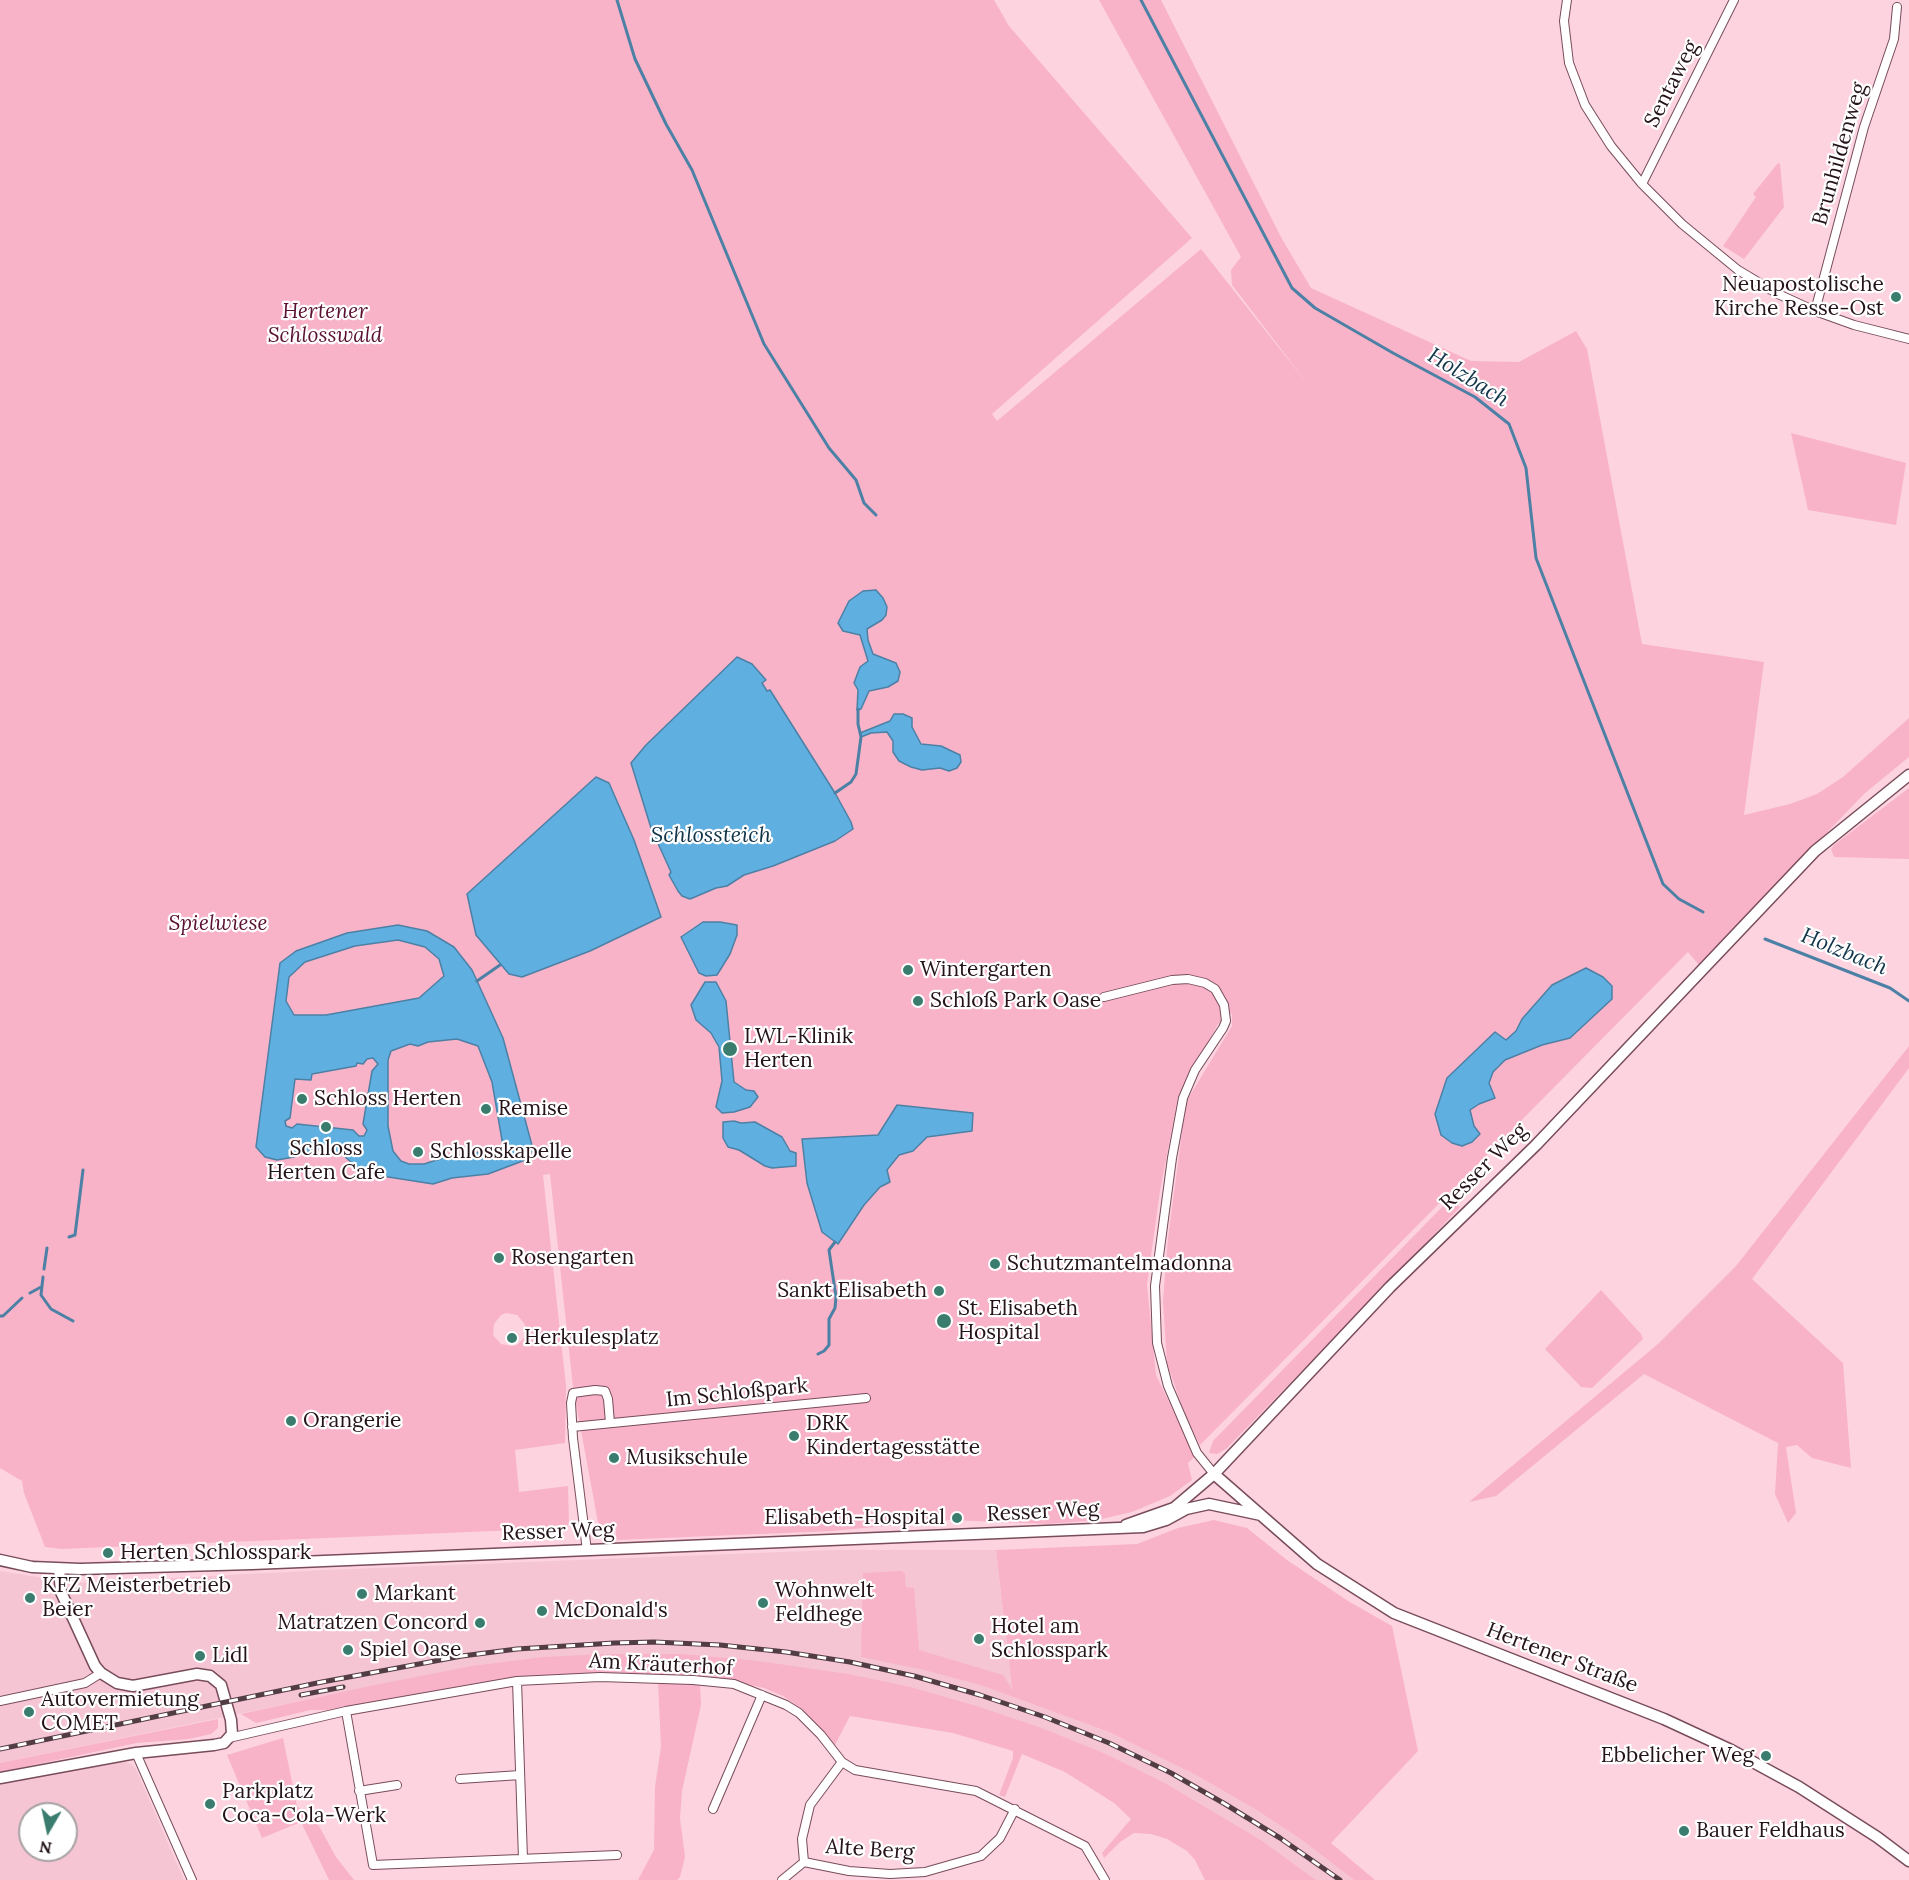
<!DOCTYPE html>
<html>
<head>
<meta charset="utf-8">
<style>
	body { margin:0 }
	#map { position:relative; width:1909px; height:1880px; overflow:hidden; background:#fdd3e0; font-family:Lora,serif }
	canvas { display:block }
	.north { position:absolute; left:18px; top:1802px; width:60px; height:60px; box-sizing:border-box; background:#fff; border:2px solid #a7a1a3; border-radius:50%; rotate:189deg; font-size:16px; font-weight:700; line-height:24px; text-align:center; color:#241319 }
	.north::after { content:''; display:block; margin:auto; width:21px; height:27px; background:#3a7d6f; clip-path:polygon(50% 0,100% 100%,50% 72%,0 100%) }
</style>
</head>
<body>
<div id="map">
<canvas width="1909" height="1880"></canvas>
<div class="north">N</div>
</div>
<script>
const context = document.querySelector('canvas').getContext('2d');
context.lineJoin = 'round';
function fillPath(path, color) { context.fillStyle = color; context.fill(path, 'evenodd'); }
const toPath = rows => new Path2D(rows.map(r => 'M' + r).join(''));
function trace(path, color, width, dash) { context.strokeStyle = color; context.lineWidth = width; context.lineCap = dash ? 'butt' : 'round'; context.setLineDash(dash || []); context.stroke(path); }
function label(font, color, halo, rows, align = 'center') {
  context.font = font + ' Lora,serif'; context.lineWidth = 4.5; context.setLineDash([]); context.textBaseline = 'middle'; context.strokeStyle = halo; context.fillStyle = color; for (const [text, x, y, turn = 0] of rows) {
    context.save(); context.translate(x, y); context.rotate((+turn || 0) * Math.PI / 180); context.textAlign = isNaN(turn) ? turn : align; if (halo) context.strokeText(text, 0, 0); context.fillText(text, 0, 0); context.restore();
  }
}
fillPath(toPath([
	[833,1550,996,1550,1012,1691,936,1673,980,1685,1109,1732,1194,1774,1255,1809,1299,1838,1354,1880,1316,1880,1261,1840,1165,1783,1104,1753,1042,1728,977,1706,911,1687,752,1660,684,1654,542,1657,471,1666,0,1763,0,1571,75,1583,325,1570],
	[124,1762,131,1764,136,1769,184,1880,0,1880,0,1783],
	[30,1814,66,1814,66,1850,30,1850]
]), '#f5c5d4');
fillPath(toPath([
	[0,0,994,0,1009,26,1192,238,992,414,997,421,1201,249,1310,387,1232,285,1231,270,1241,257,1099,0,1161,0,1282,239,1311,288,1471,361,1519,362,1576,331,1587,349,1642,644,1764,662,1744,815,1790,804,1817,794,1843,777,1909,718,1909,757,1865,793,1699,965,1688,952,1200,1445,1186,1418,1167,1363,1163,1301,1168,1238,1186,1102,1232,1026,1232,1013,1218,1024,1178,1097,1160,1191,1147,1285,1156,1375,1195,1456,1188,1463,1192,1480,1170,1496,1132,1512,1097,1520,1048,1524,949,1520,832,1531,616,1540,616,1528,599,1528,573,1387,550,1174,543,1175,566,1386,565,1443,515,1450,519,1492,568,1486,569,1523,566,1528,62,1549,45,1547,24,1493,22,1481,0,1468],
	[506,1313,517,1315,524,1323,526,1328,524,1338,517,1345,512,1346,501,1344,493,1335,494,1324,501,1315],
	[1778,163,1780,164,1784,207,1744,259,1723,246,1756,197,1753,194],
	[1791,433,1906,463,1896,525,1808,510],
	[1909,788,1909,859,1834,857,1831,849,1834,845],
	[1909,1046,1909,1068,1752,1279,1843,1363,1851,1468,1812,1458,1797,1445,1786,1447,1796,1513,1788,1523,1775,1494,1778,1443,1644,1374,1496,1496,1469,1502,1658,1344,1736,1266],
	[1450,1199,1460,1207,1407,1263,1226,1449,1217,1454,1209,1453,1213,1441],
	[1601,1290,1641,1334,1643,1339,1592,1388,1581,1387,1545,1349],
	[1214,1520,1247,1528,1287,1560,1348,1601,1392,1626,1418,1751,1331,1843,1375,1880,1354,1880,1299,1838,1255,1809,1194,1774,1109,1732,980,1685,924,1670,861,1657,863,1573,902,1571,905,1574,906,1587,914,1588,919,1650,1003,1675,1012,1689,996,1550,1137,1544,1178,1528],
	[605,1654,684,1654,752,1660,848,1674,911,1687,977,1706,1042,1728,1104,1753,1165,1783,1261,1840,1316,1880,1205,1880,1195,1860,1187,1851,1167,1839,1151,1834,1134,1833,1120,1842,1104,1858,1102,1853,1131,1819,1114,1803,1065,1772,1022,1754,1005,1797,999,1795,1013,1758,1013,1751,953,1733,850,1716,835,1745,803,1710,783,1696,764,1688,718,1678,603,1673,518,1678,466,1685,336,1710,311,1710,256,1723,241,1714,370,1686,471,1666,542,1657],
	[658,1683,700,1685,701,1705,682,1791,680,1818,685,1857,680,1877,677,1880,638,1880,654,1850,655,1787,661,1746],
	[218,1719,218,1728,211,1734,189,1739,137,1743,0,1772,0,1763],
	[283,1738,297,1806,319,1826,336,1857,354,1880,329,1880,301,1822,262,1838,227,1755]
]), '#f8b3c9');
const water = toPath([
	[876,590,883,598,887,607,886,615,882,620,867,629,868,640,873,654,896,663,900,672,898,681,888,687,869,691,861,709,857,710,858,690,854,683,860,667,868,661,860,635,843,631,838,623,849,601,863,591,876,590],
	[737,657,752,664,766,680,762,683,767,691,770,690,835,793,851,822,853,829,835,841,773,866,744,875,727,886,716,888,690,899,682,896,678,891,669,875,671,872,651,828,631,763,646,745,737,657],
	[894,714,903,714,912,718,912,727,921,744,941,746,960,755,961,762,957,768,949,771,940,768,922,770,911,767,899,761,893,752,893,741,887,732,871,733,861,737,860,733,890,721,894,714],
	[596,777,609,783,634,840,661,917,590,951,522,977,509,974,476,935,467,894,596,777],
	[703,922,720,922,737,925,737,935,730,954,717,975,706,976,699,973,681,937,703,922],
	[398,925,427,931,454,947,472,970,503,1038,533,1149,528,1159,488,1174,452,1178,433,1184,363,1173,342,1154,327,1149,312,1150,294,1157,277,1160,265,1157,256,1147,280,963,296,951,347,933,398,925],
	[398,940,425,947,439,959,444,976,419,998,326,1015,294,1015,286,1001,289,977,305,962,355,946,398,940],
	[457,1039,478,1046,492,1082,503,1146,475,1153,443,1158,424,1164,409,1164,401,1161,393,1151,388,1126,388,1060,391,1051,410,1044,418,1046,428,1042,457,1039],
	[373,1058,378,1064,372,1071,363,1124,367,1130,364,1136,359,1136,353,1130,297,1124,292,1128,286,1126,285,1121,290,1118,295,1079,311,1080,312,1074,356,1066,357,1063,363,1064,367,1059,373,1058],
	[1586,968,1603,977,1612,986,1612,999,1570,1038,1542,1045,1505,1060,1493,1072,1489,1083,1495,1098,1479,1104,1470,1110,1474,1126,1480,1134,1472,1142,1462,1146,1452,1143,1441,1135,1435,1114,1447,1078,1495,1032,1506,1040,1516,1031,1522,1019,1552,985,1586,968],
	[705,982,716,982,726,1001,734,1082,746,1090,754,1091,758,1097,750,1107,734,1112,722,1113,716,1107,722,1081,719,1047,711,1033,696,1020,691,1005,705,982],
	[897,1105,973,1113,972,1131,927,1137,913,1151,899,1155,887,1170,890,1182,880,1187,864,1205,838,1244,822,1232,807,1183,802,1139,878,1135,897,1105],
	[734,1121,741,1123,755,1122,782,1137,790,1151,796,1153,796,1166,772,1168,765,1166,739,1150,728,1147,723,1138,723,1122,734,1121]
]);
fillPath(water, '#5fafe1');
trace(water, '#4d80a5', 1.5);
trace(toPath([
	[617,0,635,59,666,124,692,170,764,344,829,448,856,480,864,503,876,515],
	[1141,0,1292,288,1315,308,1393,353,1475,397,1509,424,1526,468,1536,558,1663,884,1679,899,1703,912],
	[835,793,851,782,856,774,861,737,858,724,858,709],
	[1765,939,1890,988,1909,1001],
	[477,981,500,965],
	[69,1237,75,1235,83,1170],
	[44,1269,47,1248],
	[43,1277,41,1295,51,1309,73,1321],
	[30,1293,41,1287],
	[0,1316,3,1316,22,1298],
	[818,1354,824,1351,829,1345,829,1319,835,1308,836,1297,829,1250,835,1242]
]), '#4d80a5', 3);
const street = toPath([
	[1567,0,1564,21,1569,63,1585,105,1611,146,1642,184,1682,224,1738,270,1778,294,1815,311,1854,325,1909,339],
	[1642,184,1734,0],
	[1815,311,1864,127,1894,39,1897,7],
	[1104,997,1172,980,1188,979,1205,983,1215,989,1224,1005,1226,1021,1223,1028,1195,1070,1183,1098,1172,1158,1155,1286,1157,1343,1168,1386,1197,1453,1214,1474],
	[572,1427,866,1398],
	[587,1551,573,1438,571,1403,573,1393,595,1390,605,1391,608,1399,610,1423],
	[517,1681,523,1859],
	[0,1701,85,1683,101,1673],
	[346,1711,373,1865,617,1855],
	[229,1738,346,1711,517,1681,600,1677,693,1680,734,1684,786,1705,799,1713,821,1735,842,1762,855,1770,976,1791,1085,1846,1105,1880],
	[136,1753,192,1880],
	[460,1779,520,1775],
	[359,1791,397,1785],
	[713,1809,762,1695],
	[804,1862,849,1871,890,1874,925,1872,981,1856,1000,1838,1015,1809],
	[782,1880,804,1862,802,1839,810,1805,842,1762]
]);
const secondary = toPath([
	[1214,1474,1317,1564,1394,1613,1664,1719,1731,1750,1799,1787,1877,1837,1909,1861],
	[1126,1525,1174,1508,1214,1474,1390,1287,1536,1145,1815,851,1909,775],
	[0,1560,32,1567,80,1569,252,1564,1143,1527,1166,1520,1186,1509,1209,1504,1261,1515],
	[0,1778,136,1753,214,1745,224,1743,232,1734,231,1720,221,1685,210,1676,197,1674,133,1686,117,1683,101,1673,95,1666,61,1592,59,1569]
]);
trace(street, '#784c5b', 10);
trace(secondary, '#784c5b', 13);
trace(street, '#fff', 8);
trace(secondary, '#fff', 10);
const rail = toPath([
	[301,1695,343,1687],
	[0,1749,322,1682,462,1656,517,1649,614,1643,654,1642,720,1645,786,1652,850,1662,914,1676,980,1695,1045,1717,1109,1743,1171,1773,1225,1804,1280,1838,1340,1880]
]);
trace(rail, '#533d44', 5);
trace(rail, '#fff', 3, [9]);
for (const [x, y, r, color] of [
	[1896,297,6,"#3a7d6f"],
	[908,970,6,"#3a7d6f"],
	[918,1001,6,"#3a7d6f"],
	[730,1049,8,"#3a7d6f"],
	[302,1099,6,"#3a7d6f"],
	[486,1109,6,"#3a7d6f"],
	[326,1127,6,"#3a7d6f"],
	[418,1152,6,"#3a7d6f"],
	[499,1258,6,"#3a7d6f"],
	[995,1264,6,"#3a7d6f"],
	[939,1291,6,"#3a7d6f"],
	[944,1321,8,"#3a7d6f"],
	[512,1338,6,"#3a7d6f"],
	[291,1421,6,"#3a7d6f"],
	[794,1436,6,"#3a7d6f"],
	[614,1458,6,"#3a7d6f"],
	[957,1518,6,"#3a7d6f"],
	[108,1553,6,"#3a7d6f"],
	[362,1594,6,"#3a7d6f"],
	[30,1598,6,"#3a7d6f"],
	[763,1603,6,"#3a7d6f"],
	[542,1611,6,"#3a7d6f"],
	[480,1623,6,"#3a7d6f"],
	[979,1639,6,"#3a7d6f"],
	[348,1650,6,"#3a7d6f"],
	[200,1656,6,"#3a7d6f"],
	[29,1712,6,"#3a7d6f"],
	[1766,1756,6,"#3a7d6f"],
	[210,1804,6,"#3a7d6f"],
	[1684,1831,6,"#3a7d6f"]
]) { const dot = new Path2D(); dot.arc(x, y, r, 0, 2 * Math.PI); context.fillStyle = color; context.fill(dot); trace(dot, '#fff', 2); }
label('21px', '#241319', '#fff', [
	["Sentaweg",1672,84,-63],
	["Brunhildenweg",1840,154,-74],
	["Resser Weg",1484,1167,-45],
	["Im Schloßpark",737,1393,-6],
	["Resser Weg",1043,1512,-3],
	["Resser Weg",558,1532,-2],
	["Hertener Straße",1562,1658,21],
	["Am Kräuterhof",661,1665,3],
	["Alte Berg",870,1850,4]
]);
label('21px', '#241319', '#fff', [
	["Neuapostolische",1884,285,"right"],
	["Kirche Resse-Ost",1884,309,"right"],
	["Wintergarten",920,970],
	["Schloß Park Oase",930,1001],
	["LWL-Klinik",744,1037],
	["Herten",744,1061],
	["Schloss Herten",314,1099],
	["Remise",498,1109],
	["Schloss",326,1149,"center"],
	["Herten Cafe",326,1173,"center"],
	["Schlosskapelle",430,1152],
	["Rosengarten",511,1258],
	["Schutzmantelmadonna",1007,1264],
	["Sankt Elisabeth",927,1291,"right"],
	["St. Elisabeth",958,1309],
	["Hospital",958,1333],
	["Herkulesplatz",524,1338],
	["Orangerie",303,1421],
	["DRK",806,1424],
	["Kindertagesstätte",806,1448],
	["Musikschule",626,1458],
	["Elisabeth-Hospital",945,1518,"right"],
	["Herten Schlosspark",120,1553],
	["KFZ Meisterbetrieb",42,1586],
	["Beier",42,1610],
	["Wohnwelt",775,1591],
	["Feldhege",775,1615],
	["Markant",374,1594],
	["McDonald's",554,1611],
	["Matratzen Concord",468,1623,"right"],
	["Hotel am",991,1627],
	["Schlosspark",991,1651],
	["Spiel Oase",360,1650],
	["Lidl",212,1656],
	["Autovermietung",41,1700],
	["COMET",41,1724],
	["Ebbelicher Weg",1754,1756,"right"],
	["Parkplatz",222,1792],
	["Coca-Cola-Werk",222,1816],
	["Bauer Feldhaus",1696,1831]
], 'left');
label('italic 21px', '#5b1132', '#fff', [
	["Hertener",325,312],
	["Schlosswald",325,336],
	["Spielwiese",218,924]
]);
label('italic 22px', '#12354a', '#fff', [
	["Holzbach",1468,378,32],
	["Schlossteich",711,836],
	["Holzbach",1844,952,22]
]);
</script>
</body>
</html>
